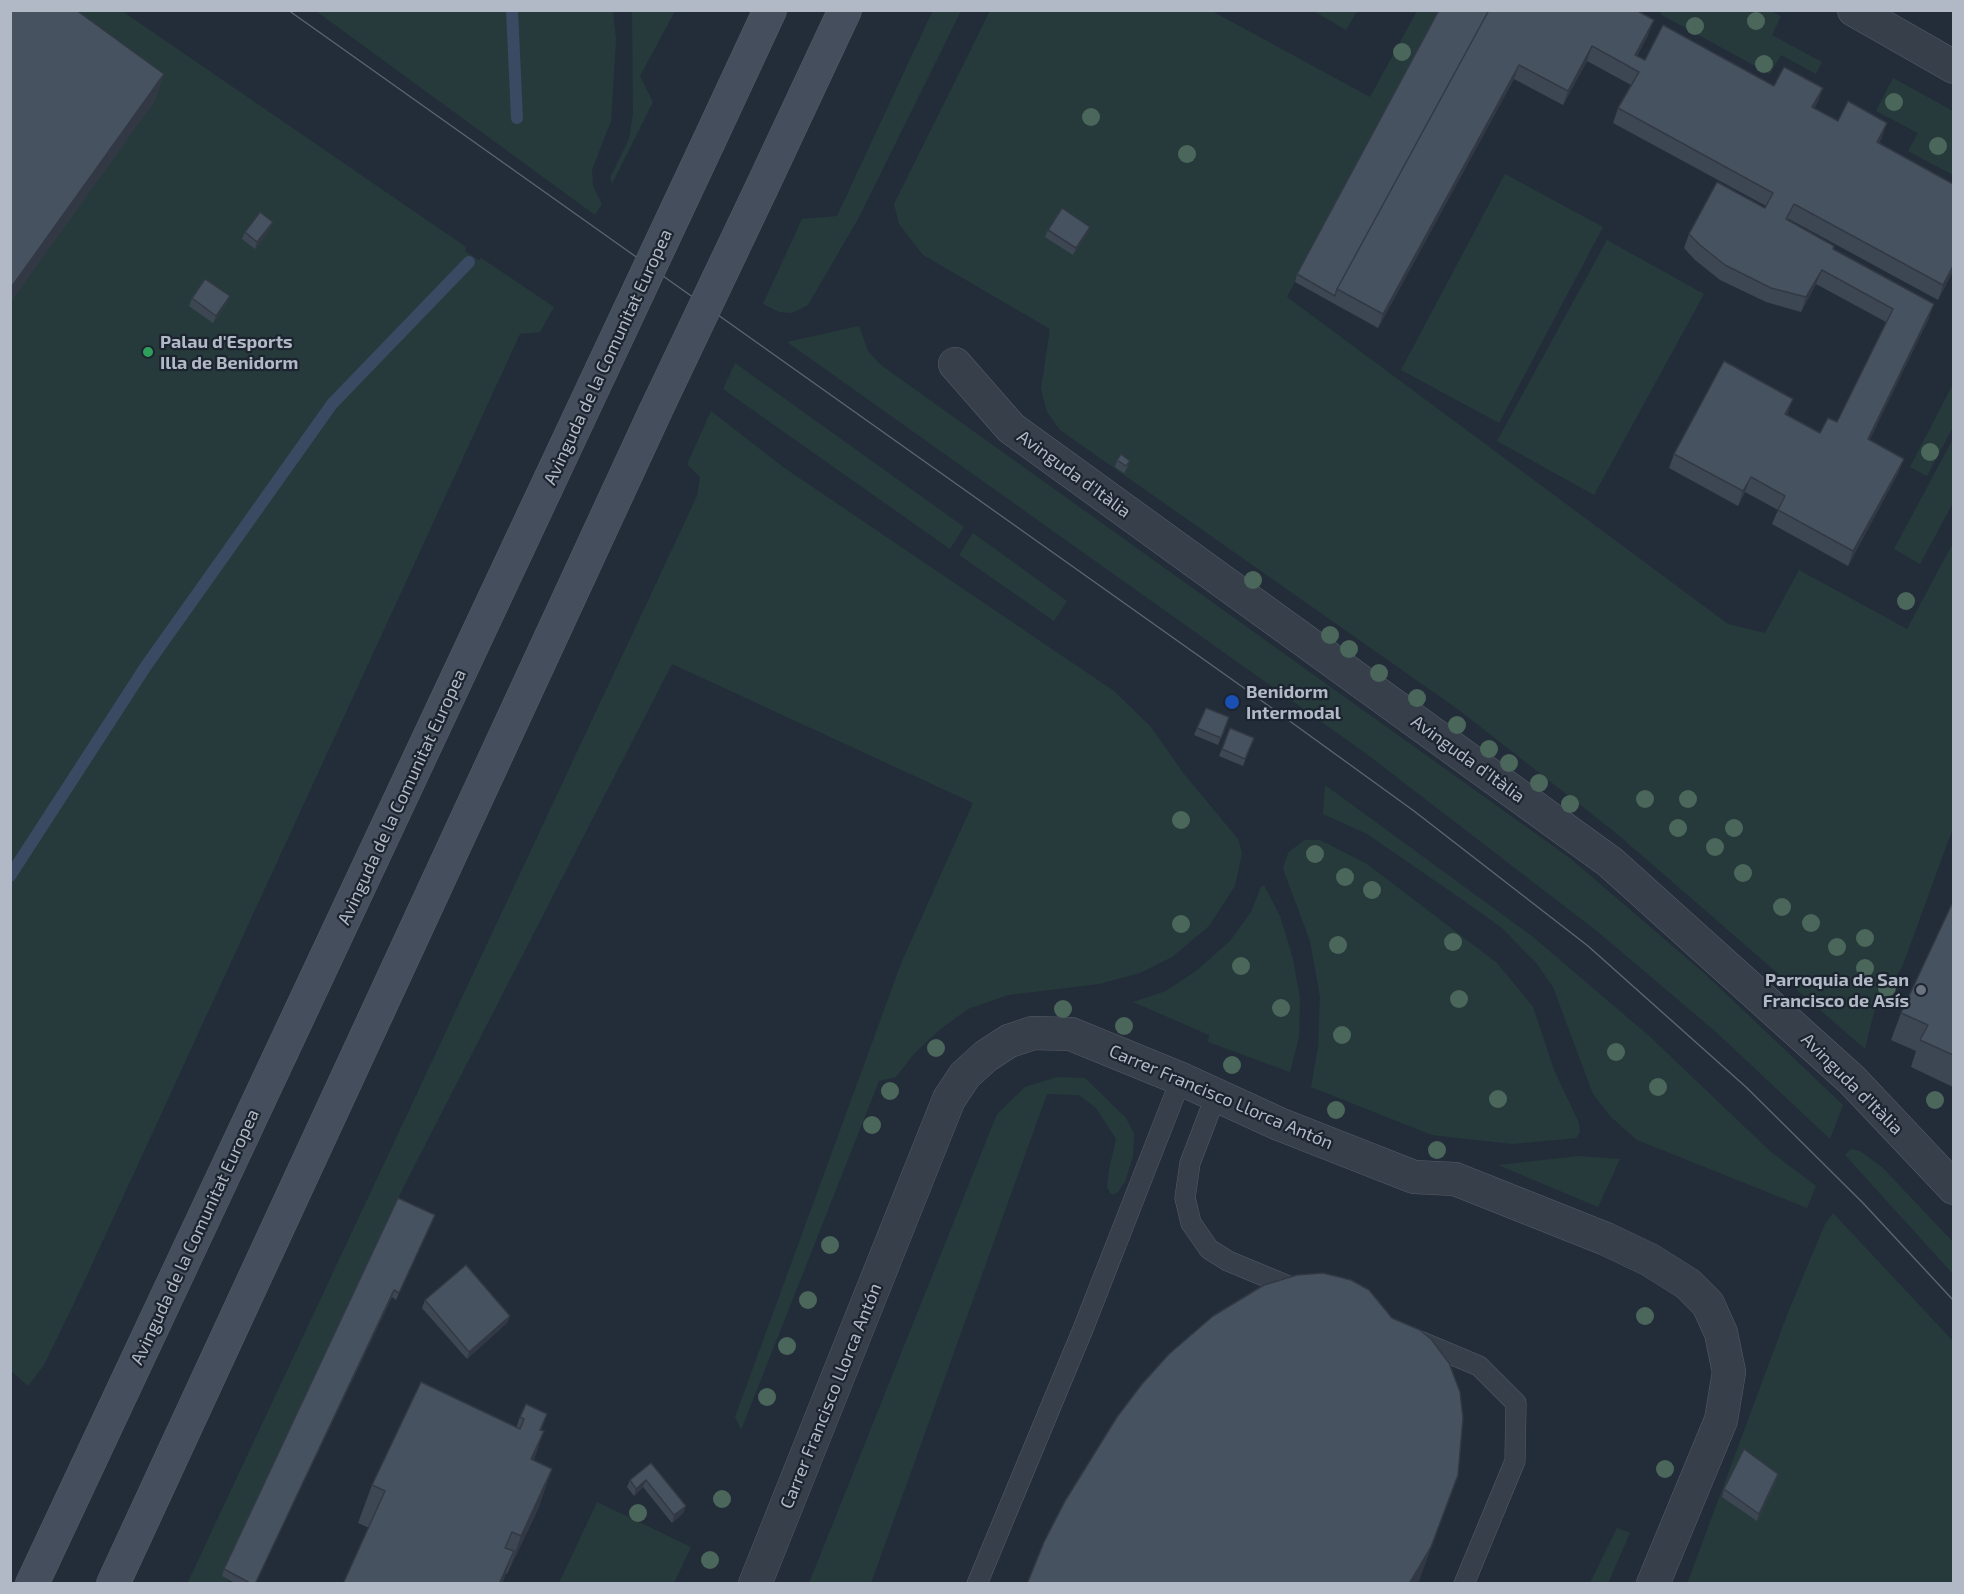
<!DOCTYPE html>
<html>
<head>
<meta charset="utf-8">
<style>
	body { margin:0 }
	#map { position:relative; width:1964px; height:1594px; overflow:hidden; background:#232d39; font-family:"Exo 2",sans-serif }
	canvas { display:block }
	.frame { position:absolute; inset:0; border:12px solid #b2b9c6; pointer-events:none }
</style>
</head>
<body>
<div id="map">
<canvas width="1964" height="1594"></canvas>
<div class="frame"></div>
</div>
<script>
const context = document.querySelector('canvas').getContext('2d');
context.lineJoin = 'round';
function fillPath(path, color) { context.fillStyle = color; context.fill(path, 'evenodd'); }
const toPath = rows => new Path2D(rows.map(r => 'M' + r).join(''));
function trace(path, color, width, dash) { context.strokeStyle = color; context.lineWidth = width; context.lineCap = dash ? 'butt' : 'round'; context.setLineDash(dash || []); context.stroke(path); }
function label(font, color, halo, rows, align = 'center') {
  context.font = font + ' "Exo 2",sans-serif'; context.lineWidth = 4.5; context.setLineDash([]); context.textBaseline = 'middle'; context.strokeStyle = halo; context.fillStyle = color; for (const [text, x, y, turn = 0] of rows) {
    context.save(); context.translate(x, y); context.rotate((+turn || 0) * Math.PI / 180); context.textAlign = isNaN(turn) ? turn : align; if (halo) context.strokeText(text, 0, 0); context.fillText(text, 0, 0); context.restore();
  }
}
fillPath(toPath([
	[933,10,961,11,858,219,808,305,792,313,779,312,763,304,802,219,837,216],
	[1312,10,1357,10,1357,11,1346,30],
	[10,11,122,11,466,247,465,251,479,260,481,258,554,307,540,332,520,334,76,1299,44,1365,28,1386,10,1370],
	[316,11,613,11,616,39,611,121,592,170,593,186,602,204,595,215],
	[632,11,675,11,640,76,653,102,612,184,610,178,629,139,633,113],
	[990,11,1212,11,1370,97,1417,11,1440,11,1287,297,1728,624,1765,633,1799,570,1907,629,1953,543,1953,828,1902,967,1874,1012,1865,1049,1616,833,1459,710,1060,430,1047,412,1041,389,1050,329,923,255,899,224,894,204],
	[1662,11,1771,11,1781,16,1772,35,1822,62,1816,74,1781,55,1770,74,1660,14],
	[1893,78,1953,111,1953,175,1908,151,1918,133,1876,111],
	[1505,174,1603,227,1499,423,1401,370],
	[1607,240,1704,294,1594,495,1497,441],
	[859,326,868,351,881,365,1571,859,1705,974,1843,1105,1830,1139,1716,1032,1598,932,1364,752,787,342],
	[735,363,964,527,950,549,723,389],
	[1953,384,1953,427,1927,476,1910,467],
	[711,411,783,467,1114,691,1151,727,1184,774,1238,839,1242,853,1235,886,1209,926,1172,957,1140,973,1099,984,1008,995,968,1009,938,1031,913,1055,896,1077,879,1081,741,1430,735,1417,902,961,973,803,672,664,404,1186,222,1576,229,1580,227,1583,187,1584,697,496,700,477,687,464],
	[1953,439,1953,503,1920,564,1894,549],
	[973,533,1067,601,1054,621,959,555],
	[1325,785,1533,937,1648,1035,1771,1152,1816,1186,1807,1208,1637,1140,1611,1117,1593,1094,1553,987,1537,964,1502,928,1460,898,1367,834,1323,814],
	[1304,840,1320,840,1367,864,1497,963,1533,1007,1554,1070,1579,1123,1580,1132,1576,1138,1512,1144,1432,1135,1311,1087,1318,1047,1320,997,1310,941,1283,869,1288,853],
	[1264,885,1280,916,1293,959,1300,999,1299,1037,1290,1072,1208,1042,1209,1035,1133,1002,1166,991,1196,971,1229,942,1251,912,1261,887],
	[1057,1077,1085,1078,1126,1118,1134,1134,1133,1156,1125,1182,1118,1192,1113,1195,1110,1193,1107,1187,1109,1169,1116,1139,1096,1108,1079,1095,1047,1094,871,1583,809,1583,997,1114,1025,1087],
	[1851,1149,1860,1151,1882,1167,1953,1242,1953,1274,1845,1155],
	[1579,1156,1620,1159,1598,1207,1498,1165],
	[1833,1213,1953,1341,1953,1583,1687,1584,1787,1315,1825,1224],
	[597,1502,691,1547,674,1583,559,1583],
	[1617,1528,1630,1533,1608,1583,1590,1583]
]), '#263a3b');
trace(toPath([
	[512,10,517,118],
	[10,876,146,666,332,404,469,262]
]), '#394a62', 12);
const lane = toPath([
	[1216,1095,1190,1163,1185,1198,1191,1223,1209,1249,1228,1261,1298,1290],
	[1417,1340,1479,1366,1516,1403,1515,1461,1464,1584],
	[977,1584,1083,1329,1181,1079]
]);
const street = toPath([
	[1854,10,1954,67],
	[955,364,1011,428,1610,862,1852,1080,1954,1188],
	[755,1584,949,1099,965,1075,986,1056,1009,1041,1033,1033,1071,1034,1181,1079,1279,1124,1414,1177,1455,1179,1606,1239,1650,1260,1688,1284,1708,1304,1721,1333,1729,1372,1721,1420,1653,1584]
]);
const secondary = toPath([
	[709,141,770,10],
	[762,187,845,10],
	[32,1584,601,371],
	[113,1584,655,412]
]);
trace(lane, '#555c68', 21);
trace(street, '#555c68', 34);
trace(secondary, '#555c68', 34);
trace(lane, '#373f4a', 20);
trace(street, '#373f4a', 33);
trace(secondary, '#454e5d', 33);
trace(toPath([
	[288,10,1244,688,1414,811,1588,946,1746,1087,1863,1203,1954,1301]
]), '#596371', 1.5);
const secondaryBridge = toPath([
	[601,371,709,141],
	[655,412,762,187]
]);
trace(secondaryBridge, '#555c68', 34, []);
trace(secondaryBridge, '#454e5d', 33);
context.fillStyle = '#4b665a';
for (const [x, y] of [
	[1756,21],
	[1695,26],
	[1402,52],
	[1764,64],
	[1894,102],
	[1091,117],
	[1938,146],
	[1187,154],
	[1930,452],
	[1253,580],
	[1906,601],
	[1330,635],
	[1349,649],
	[1379,673],
	[1417,698],
	[1457,725],
	[1489,749],
	[1509,763],
	[1539,783],
	[1645,799],
	[1688,799],
	[1570,804],
	[1181,820],
	[1678,828],
	[1734,828],
	[1715,847],
	[1315,854],
	[1743,873],
	[1345,877],
	[1372,890],
	[1782,907],
	[1811,923],
	[1181,924],
	[1865,938],
	[1453,942],
	[1338,945],
	[1837,947],
	[1241,966],
	[1865,968],
	[1887,988],
	[1459,999],
	[1281,1008],
	[1063,1009],
	[1124,1026],
	[1342,1035],
	[936,1048],
	[1616,1052],
	[1232,1065],
	[1658,1087],
	[890,1091],
	[1498,1099],
	[1935,1100],
	[1336,1110],
	[872,1125],
	[1437,1150],
	[830,1245],
	[808,1300],
	[1645,1316],
	[787,1346],
	[767,1397],
	[1665,1469],
	[722,1499],
	[638,1513],
	[710,1560]
]) { context.beginPath(); context.arc(x, y, 9, 0, 2 * Math.PI); context.fill(); }
fillPath(toPath([
	[1439,10,1637,10,1648,35,1637,56,1645,60,1774,86,1823,88,1814,108,1838,121,1882,137,1879,143,1953,271,1938,300,1789,219,1788,220,1833,249,1929,318,1869,440,1904,459,1898,473,1848,566,1772,524,1778,510,1745,492,1738,506,1669,468,1674,454,1787,415,1820,433,1837,422,1886,322,1816,284,1801,312,1766,302,1720,280,1695,260,1684,248,1689,234,1765,208,1766,206,1613,123,1618,108,1631,85,1587,61,1563,105,1514,79,1378,328,1295,282,1297,274],
	[1090,227,1087,234,1073,255,1045,237,1048,230],
	[270,229,255,249,242,239,245,232],
	[230,296,227,303,213,323,189,306,192,298],
	[1117,460,1130,461,1127,468,1124,473,1115,467],
	[1229,717,1218,745,1194,735,1197,728],
	[1230,728,1254,738,1243,766,1219,756],
	[1953,903,1953,1087,1911,1067,1916,1051,1891,1040,1901,1013],
	[432,1222,396,1300,392,1297,255,1584,236,1584,222,1576,224,1569],
	[425,1300,510,1316,507,1323,467,1359,422,1308],
	[547,1414,541,1430,534,1460,539,1507,507,1574,506,1573,502,1584,499,1584,358,1523,372,1485,516,1428,520,1417],
	[651,1463,686,1506,683,1513,672,1523,643,1487,634,1496,627,1487,630,1480],
	[1776,1482,1757,1521,1722,1497,1724,1489]
]), '#3d4753');
fillPath(toPath([
	[1654,20,1648,35,1630,69,1635,55],
	[1592,46,1587,61,1563,105,1568,91],
	[1519,65,1514,79,1378,328,1383,314],
	[164,74,155,101,10,303,10,289],
	[1823,88,1818,102,1807,121,1812,107],
	[1887,123,1882,137,1871,156,1877,142],
	[273,222,270,229,255,249,257,242],
	[1090,227,1087,234,1073,255,1076,248],
	[1953,266,1953,271,1938,300,1943,285],
	[1822,270,1816,284,1801,312,1806,297],
	[230,296,227,303,213,323,216,316],
	[1934,304,1929,318,1863,454,1868,439],
	[1793,399,1788,413,1780,428,1785,414],
	[1904,459,1898,473,1848,566,1853,551],
	[1751,477,1745,492,1738,506,1743,491],
	[394,1290,392,1297,255,1584],
	[510,1316,507,1323,467,1359,469,1352],
	[544,1431,531,1469,531,1459],
	[552,1469,539,1507,507,1574,521,1536],
	[1778,1474,1776,1482,1757,1521,1759,1514],
	[1458,1475,1418,1584,1409,1584],
	[646,1480,643,1487,634,1496,636,1489],
	[686,1506,683,1513,672,1523,674,1515],
	[514,1551,502,1584,499,1584]
]), '#323944');
const building = toPath([
	[10,10,76,10,164,74,10,289,10,10],
	[1439,10,1489,10,1337,289,1335,296,1297,274,1439,10],
	[1489,10,1636,10,1654,20,1635,55,1645,60,1663,25,1774,86,1784,67,1823,88,1812,107,1838,121,1848,101,1887,123,1877,142,1953,184,1953,266,1943,285,1794,204,1786,219,1834,246,1833,249,1934,304,1868,439,1904,459,1853,551,1778,510,1785,496,1751,477,1743,491,1674,454,1724,361,1793,399,1785,414,1820,433,1828,418,1837,422,1893,309,1822,270,1806,297,1771,288,1725,265,1700,245,1689,234,1717,182,1765,208,1773,193,1618,108,1639,72,1592,46,1568,91,1519,65,1383,314,1337,289,1489,10],
	[1062,208,1090,227,1076,248,1048,230,1062,208],
	[260,212,273,222,257,242,245,232,260,212],
	[205,279,230,296,216,316,192,298,205,279],
	[1121,454,1130,461,1126,466,1117,460,1121,454],
	[1206,708,1229,717,1221,738,1197,728,1206,708],
	[1230,728,1254,738,1245,759,1222,749,1230,728],
	[1952,904,1953,904,1953,1055,1920,1040,1928,1025,1901,1013,1952,904],
	[398,1198,435,1215,399,1293,394,1290,255,1584,252,1584,224,1569,398,1198],
	[466,1265,510,1316,469,1352,425,1300,466,1265],
	[1323,1273,1351,1280,1369,1290,1392,1318,1420,1330,1431,1339,1449,1363,1460,1392,1463,1418,1458,1475,1431,1547,1409,1584,1027,1584,1044,1542,1065,1501,1117,1417,1142,1384,1169,1354,1213,1316,1264,1285,1297,1275,1323,1273],
	[421,1382,520,1429,524,1419,520,1417,526,1404,547,1414,540,1430,544,1431,531,1459,552,1469,521,1536,512,1532,505,1548,514,1551,499,1584,343,1584,385,1491,372,1485,421,1382],
	[1744,1449,1778,1474,1759,1514,1724,1489,1744,1449],
	[651,1463,686,1506,674,1515,646,1480,636,1489,630,1480,651,1463]
]);
fillPath(building, '#475261');
trace(building, '#323944', 1.5);
for (const [x, y, r, color] of [
	[148,352,6,"#2e9e5b"],
	[1232,702,8,"#1a4fb4"],
	[1921,990,6,"#6b7280"]
]) { const dot = new Path2D(); dot.arc(x, y, r, 0, 2 * Math.PI); context.fillStyle = color; context.fill(dot); trace(dot, '#1c242f', 2); }
label('bold 18px', '#b2b9c6', '#1c242f', [
	["Palau d'Esports",160,342],
	["Illa de Benidorm",160,363],
	["Benidorm",1246,692],
	["Intermodal",1246,713],
	["Parroquia de San",1909,980,"right"],
	["Francisco de Asís",1909,1001,"right"]
], 'left');
label('18px', '#b2b9c6', '#1c242f', [
	["Avinguda de la Comunitat Europea",608,357,-65],
	["Avinguda d'Itàlia",1074,474,36],
	["Avinguda d'Itàlia",1468,759,36],
	["Avinguda de la Comunitat Europea",402,797,-65],
	["Avinguda d'Itàlia",1852,1084,45],
	["Carrer Francisco Llorca Antón",1221,1097,23],
	["Avinguda de la Comunitat Europea",195,1237,-65],
	["Carrer Francisco Llorca Antón",831,1396,-68]
]);
</script>
</body>
</html>
